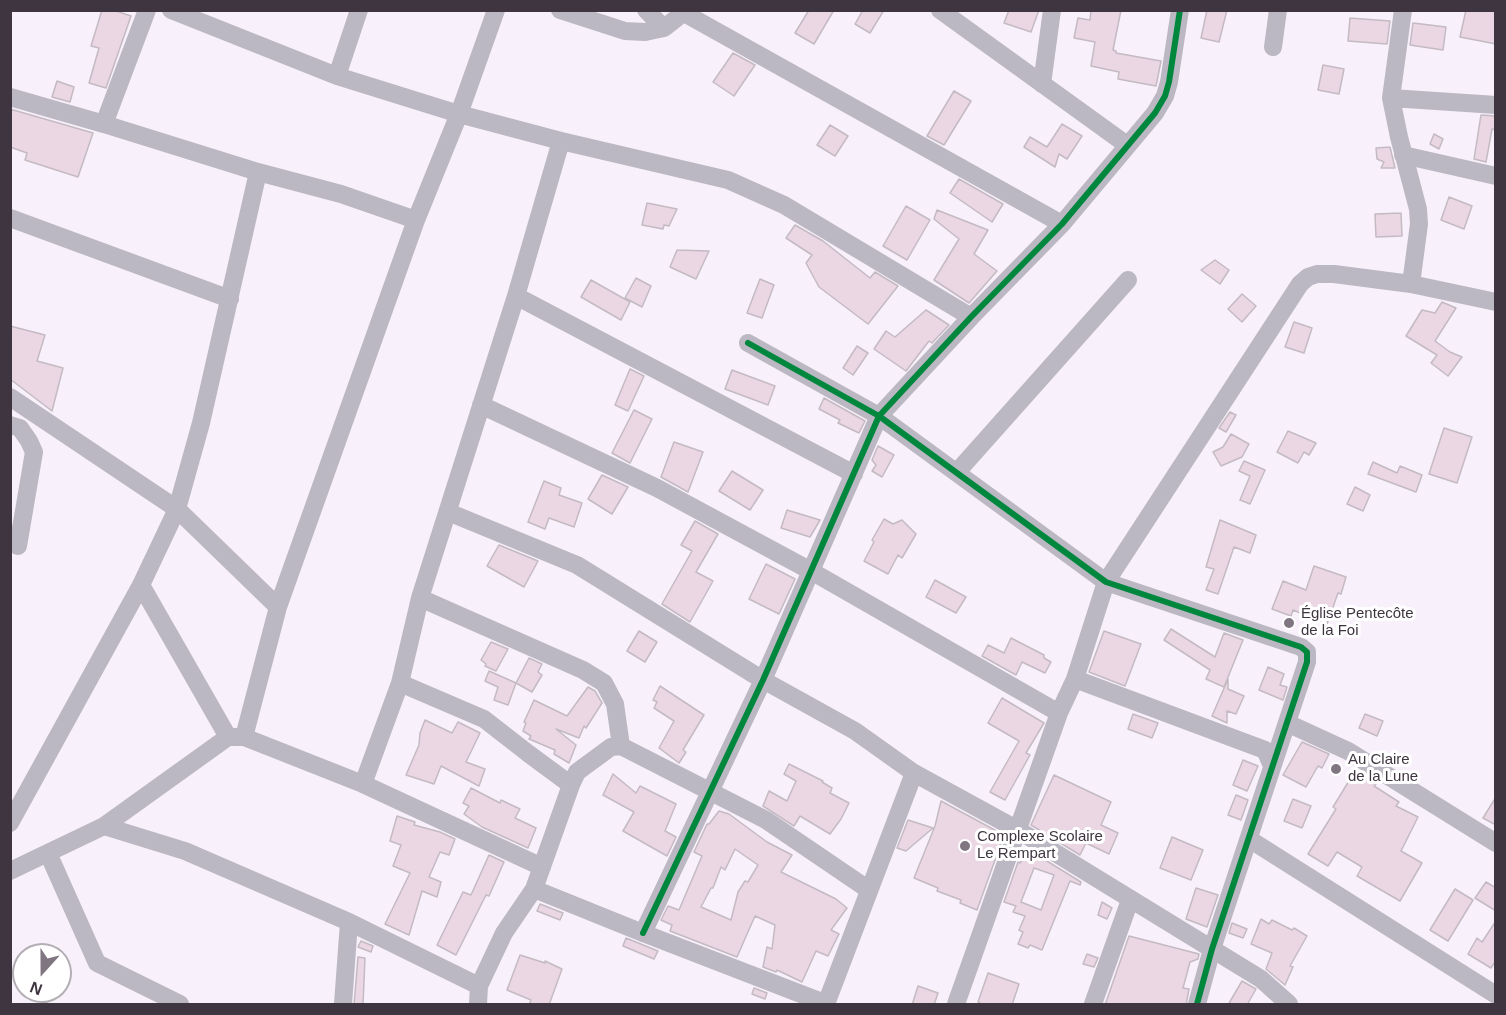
<!DOCTYPE html>
<html>
<head>
<meta charset="utf-8">
<style>
	body { margin:0 }
	#map { position:relative; width:1506px; height:1015px; overflow:hidden; background:#f8f0fa; font-family:Helvetica,sans-serif }
	canvas { display:block }
	.frame { position:absolute; inset:0; border:12px solid #3f3540; pointer-events:none }
	.north { position:absolute; left:12px; top:943px; width:60px; height:60px; box-sizing:border-box; background:#fff; border:2px solid #b2aeb3; border-radius:50%; rotate:201deg; font-size:16px; font-weight:700; line-height:24px; text-align:center; color:#3f3540 }
	.north::after { content:''; display:block; margin:auto; width:21px; height:27px; background:#807681; clip-path:polygon(50% 0,100% 100%,50% 72%,0 100%) }
</style>
</head>
<body>
<div id="map">
<canvas width="1506" height="1015"></canvas>
<div class="frame"></div>
<div class="north">N</div>
</div>
<script>
const context = document.querySelector('canvas').getContext('2d');
context.lineJoin = 'round';
function fillPath(path, color) { context.fillStyle = color; context.fill(path, 'evenodd'); }
const toPath = rows => new Path2D(rows.map(r => 'M' + r).join(''));
function trace(path, color, width, dash) { context.strokeStyle = color; context.lineWidth = width; context.lineCap = dash ? 'butt' : 'round'; context.setLineDash(dash || []); context.stroke(path); }
function label(font, color, halo, rows, align = 'center') {
  context.font = font + ' Helvetica,sans-serif'; context.lineWidth = 6; context.setLineDash([]); context.textBaseline = 'middle'; context.strokeStyle = halo; context.fillStyle = color; for (const [text, x, y, turn = 0] of rows) {
    context.save(); context.translate(x, y); context.rotate((+turn || 0) * Math.PI / 180); context.textAlign = isNaN(turn) ? turn : align; if (halo) context.strokeText(text, 0, 0); context.fillText(text, 0, 0); context.restore();
  }
}
const building = toPath([
	[102,10,113,10,131,16,106,88,89,83,99,48,91,46,102,10],
	[809,10,834,10,814,44,795,33,809,10],
	[863,10,884,10,870,33,855,24,863,10],
	[1009,10,1039,10,1031,32,1004,23,1009,10],
	[1091,10,1121,10,1113,50,1116,51,1116,53,1161,61,1156,86,1118,79,1119,72,1091,66,1095,42,1074,38,1078,18,1090,20,1091,10],
	[1207,10,1227,10,1219,42,1201,38,1207,10],
	[1466,10,1496,10,1496,44,1460,37,1466,10],
	[1350,18,1390,21,1387,44,1348,41,1350,18],
	[1413,23,1446,27,1443,50,1410,45,1413,23],
	[733,53,755,65,734,96,713,82,733,53],
	[1323,65,1344,69,1339,94,1318,90,1323,65],
	[57,81,74,87,70,102,52,97,57,81],
	[954,91,971,101,944,145,927,136,954,91],
	[10,109,93,133,78,177,25,160,27,153,10,147,10,109],
	[1481,115,1496,116,1496,130,1492,129,1486,162,1474,159,1481,115],
	[1062,124,1082,136,1067,159,1059,154,1055,167,1024,147,1030,137,1047,147,1062,124],
	[830,125,848,136,835,156,817,145,830,125],
	[1434,134,1443,139,1439,149,1430,144,1434,134],
	[1390,147,1395,168,1381,168,1384,162,1377,159,1376,148,1390,147],
	[959,179,1003,204,992,222,950,193,959,179],
	[1449,197,1472,206,1464,229,1441,220,1449,197],
	[647,203,677,209,669,226,664,225,663,229,642,225,647,203],
	[906,206,930,220,907,260,883,246,906,206],
	[937,210,988,230,974,254,997,271,969,303,934,280,959,239,934,219,937,210],
	[1401,213,1402,236,1376,237,1375,214,1401,213],
	[795,225,823,241,870,278,875,272,898,286,868,324,819,287,806,263,812,255,786,238,795,225],
	[677,250,709,251,696,279,670,267,677,250],
	[1215,260,1229,270,1220,284,1201,270,1215,260],
	[636,278,651,286,642,307,625,298,636,278],
	[760,279,774,285,762,318,747,313,760,279],
	[591,280,630,302,621,320,581,297,591,280],
	[1242,294,1256,306,1242,322,1228,309,1242,294],
	[1442,302,1456,308,1435,341,1450,352,1462,357,1448,376,1431,363,1437,355,1406,336,1422,310,1435,313,1442,302],
	[926,310,949,325,932,343,929,341,906,371,874,349,886,331,895,337,926,310],
	[1294,322,1312,328,1304,353,1285,347,1294,322],
	[10,326,45,335,37,361,63,368,52,411,10,379,10,326],
	[857,346,868,353,853,375,843,368,857,346],
	[630,369,644,376,628,411,615,405,630,369],
	[732,370,775,386,768,405,725,389,732,370],
	[824,398,865,421,859,433,838,423,840,420,819,409,824,398],
	[634,410,652,419,630,463,612,453,634,410],
	[1230,412,1236,415,1226,432,1219,428,1230,412],
	[1444,428,1472,437,1457,483,1429,474,1444,428],
	[1288,431,1316,443,1309,455,1304,452,1298,463,1277,452,1288,431],
	[1231,434,1249,444,1242,457,1221,466,1213,452,1223,447,1231,434],
	[674,442,703,452,688,492,661,477,674,442],
	[878,446,894,455,882,477,872,471,876,465,872,460,878,446],
	[1244,461,1265,470,1250,504,1240,500,1250,476,1239,471,1244,461],
	[1373,462,1397,473,1400,466,1422,475,1416,492,1368,474,1373,462],
	[732,471,763,490,750,510,719,491,732,471],
	[602,475,628,487,612,514,588,499,602,475],
	[544,481,561,488,559,495,582,503,574,527,549,518,545,529,528,522,544,481],
	[1355,487,1370,495,1363,511,1347,504,1355,487],
	[787,510,820,520,810,537,781,528,787,510],
	[884,519,893,524,902,520,916,534,902,558,898,555,888,574,864,561,874,542,872,540,884,519],
	[1220,520,1256,535,1250,553,1234,547,1218,594,1206,590,1214,569,1206,567,1220,520],
	[695,521,718,534,696,572,713,581,690,622,662,604,692,551,681,545,695,521],
	[499,545,538,561,524,587,487,566,499,545],
	[766,564,795,579,779,614,749,599,766,564],
	[1314,566,1346,577,1341,594,1338,593,1327,624,1293,610,1291,616,1272,609,1283,581,1306,590,1314,566],
	[935,580,966,597,956,613,926,597,935,580],
	[1171,629,1215,657,1224,633,1243,640,1224,687,1206,679,1210,670,1164,640,1171,629],
	[639,631,657,642,645,662,627,651,639,631],
	[1104,631,1141,644,1125,686,1089,672,1104,631],
	[1011,638,1044,655,1044,658,1051,662,1045,673,1022,662,1016,675,982,656,988,645,1004,653,1011,638],
	[491,642,508,649,496,671,485,666,486,664,481,660,491,642],
	[529,658,542,664,538,672,542,675,532,692,516,683,508,705,494,700,498,687,485,681,489,671,516,683,529,658],
	[1268,667,1284,674,1280,685,1287,687,1283,700,1259,690,1268,667],
	[1228,679,1228,689,1244,696,1236,714,1227,711,1227,723,1212,716,1228,679],
	[660,686,704,715,683,750,686,752,679,763,659,748,674,721,654,708,657,702,653,700,660,686],
	[588,687,595,691,602,703,586,728,584,726,579,738,556,729,576,745,569,763,554,754,555,750,529,739,531,736,523,731,526,723,524,722,534,700,567,716,588,687],
	[1002,698,1044,723,1026,753,1030,755,1005,800,990,792,1019,741,988,723,1002,698],
	[1133,714,1158,723,1152,738,1128,729,1133,714],
	[1365,714,1383,721,1377,736,1359,728,1365,714],
	[425,720,452,733,458,722,480,733,466,762,485,769,479,786,441,766,434,784,406,775,419,745,420,733,425,720],
	[1302,742,1329,754,1322,768,1318,766,1306,787,1283,775,1302,742],
	[1243,760,1258,766,1247,791,1233,785,1243,760],
	[789,764,823,781,822,782,832,788,830,793,849,803,841,819,830,834,800,816,794,826,763,806,769,791,787,801,796,781,784,774,789,764],
	[1355,771,1376,784,1374,786,1399,802,1396,806,1418,817,1401,851,1422,863,1400,901,1357,876,1362,867,1337,852,1328,866,1308,854,1336,809,1333,807,1355,771],
	[613,774,636,793,640,786,676,804,665,831,676,837,667,856,623,831,634,812,603,795,613,774],
	[1054,775,1111,802,1101,825,1118,833,1109,854,1086,843,1080,855,1031,825,1054,775],
	[471,788,500,803,501,800,520,809,515,818,536,828,528,848,482,827,464,814,469,806,463,803,471,788],
	[1236,795,1248,800,1241,820,1228,815,1236,795],
	[1496,797,1496,825,1483,818,1496,797],
	[1293,799,1311,806,1302,828,1284,821,1293,799],
	[941,801,1004,835,977,910,960,903,961,900,937,891,938,888,914,878,935,826,941,801],
	[719,811,729,814,767,842,792,855,781,872,836,899,847,908,831,930,839,934,828,956,816,951,802,982,777,970,776,972,763,967,767,947,772,949,775,925,755,916,737,957,670,931,672,925,661,920,668,906,679,910,702,856,694,852,707,824,709,824,719,811],
	[735,849,758,865,748,882,745,881,738,892,731,920,701,907,711,888,713,888,721,867,725,870,735,849],
	[397,816,415,822,414,825,440,832,455,839,449,855,440,852,429,877,441,882,437,897,422,891,409,935,385,924,410,873,393,866,401,845,390,841,397,816],
	[908,820,933,828,906,851,897,848,908,820],
	[1172,837,1203,850,1191,880,1160,868,1172,837],
	[1029,850,1081,882,1080,885,1070,881,1042,950,1030,945,1028,948,1018,944,1023,932,1019,930,1025,916,1013,912,1016,906,1004,902,1018,862,1020,863,1029,850],
	[1034,868,1054,875,1041,910,1021,902,1034,868],
	[489,855,504,862,489,896,486,895,456,955,437,945,463,892,471,895,489,855],
	[1486,882,1496,888,1496,911,1475,898,1486,882],
	[1196,888,1218,895,1207,927,1186,919,1196,888],
	[1455,889,1473,900,1448,941,1430,930,1455,889],
	[1102,902,1112,908,1107,919,1098,915,1102,902],
	[540,904,563,913,560,920,537,911,540,904],
	[1261,919,1269,924,1272,920,1292,930,1294,928,1307,936,1290,966,1293,967,1285,985,1266,969,1272,953,1251,944,1261,919],
	[1496,921,1496,960,1491,968,1468,954,1477,938,1482,942,1496,921],
	[1232,923,1247,929,1243,938,1229,933,1232,923],
	[1129,936,1199,954,1198,959,1190,962,1183,988,1189,989,1186,1005,1105,1005,1129,936],
	[626,938,658,951,654,959,623,946,626,938],
	[361,941,373,946,371,952,358,947,361,941],
	[1087,954,1098,958,1094,967,1083,964,1087,954],
	[520,955,545,963,545,961,562,969,549,1005,529,1005,531,1000,507,990,520,955],
	[358,957,365,958,363,1005,354,1005,358,957],
	[988,973,1019,984,1012,1005,983,1005,978,1002,988,973],
	[1242,981,1256,989,1247,1005,1228,1005,1242,981],
	[918,986,938,993,934,1005,912,1005,918,986],
	[754,988,767,993,765,999,752,994,754,988]
]);
fillPath(building, '#ebd7e4');
trace(building, '#c4bac2', 1.5);
trace(toPath([
	[171,10,337,76,459,114,561,141,728,180,784,205,971,317],
	[560,10,625,31,645,32,664,28,687,10],
	[646,10,664,28],
	[940,10,1127,145],
	[1403,10,1391,98,1399,137,1418,209,1419,224,1411,284],
	[684,13,1062,224],
	[1273,47,1278,10],
	[337,76,359,10],
	[1042,84,1052,10],
	[10,97,104,124,258,172,341,194,416,220],
	[1391,98,1496,105],
	[104,124,147,10],
	[1403,155,1496,176],
	[10,218,230,299],
	[516,296,854,474],
	[748,343,879,416,1106,582,1301,647,1307,652,1307,662,1212,949,1197,1004],
	[10,397,177,509,278,607],
	[481,405,657,488,811,571,1059,713],
	[10,425,20,428,29,441,34,452,18,546],
	[957,472,1128,280],
	[448,512,577,565,763,680,855,731,914,773,1018,830,1261,979,1289,1004],
	[141,585,228,737],
	[420,598,583,670,604,683,615,704,621,746],
	[1075,679,1265,750,1272,766],
	[400,683,484,719,529,754,571,785],
	[1287,723,1348,751,1496,843],
	[244,737,278,607,416,220,459,114,496,10],
	[363,784,400,683,420,598,516,296,561,141],
	[10,823,141,585,177,509,201,423,258,172],
	[104,826,185,851,349,922,479,986],
	[1249,839,1496,995],
	[48,853,97,963,180,1004],
	[10,871,104,826,228,737,244,737,363,784,542,867],
	[534,889,643,933,827,1004],
	[643,933,763,680,879,416,971,317,1062,224,1155,113,1165,96,1169,82,1180,10],
	[343,1004,349,922],
	[478,1004,479,986,504,933,534,889,571,785,577,772,611,747,621,746,766,820,869,890],
	[826,1004,914,773],
	[956,1004,1059,713,1075,679,1106,582,1300,284,1308,277,1317,274,1334,274,1411,284,1496,302],
	[1093,1004,1130,900]
]), '#bbb7c3', 18);
trace(toPath([
	[748,343,879,416,1106,582,1301,647,1307,652,1307,662,1212,949,1197,1004],
	[643,933,763,680,879,416,971,317,1062,224,1155,113,1165,96,1169,82,1180,10]
]), '#00873e', 6);
for (const [x, y, r, color] of [
	[1289,623,6,"#807681"],
	[1336,769,6,"#807681"],
	[965,846,6,"#807681"]
]) { const dot = new Path2D(); dot.arc(x, y, r, 0, 2 * Math.PI); context.fillStyle = color; context.fill(dot); trace(dot, '#fff', 2); }
label('15px', '#3f3540', '#fff', [
	["Église Pentecôte",1301,614],
	["de la Foi",1301,631],
	["Au Claire",1348,760],
	["de la Lune",1348,777],
	["Complexe Scolaire",977,837],
	["Le Rempart",977,854]
], 'left');
</script>
</body>
</html>
